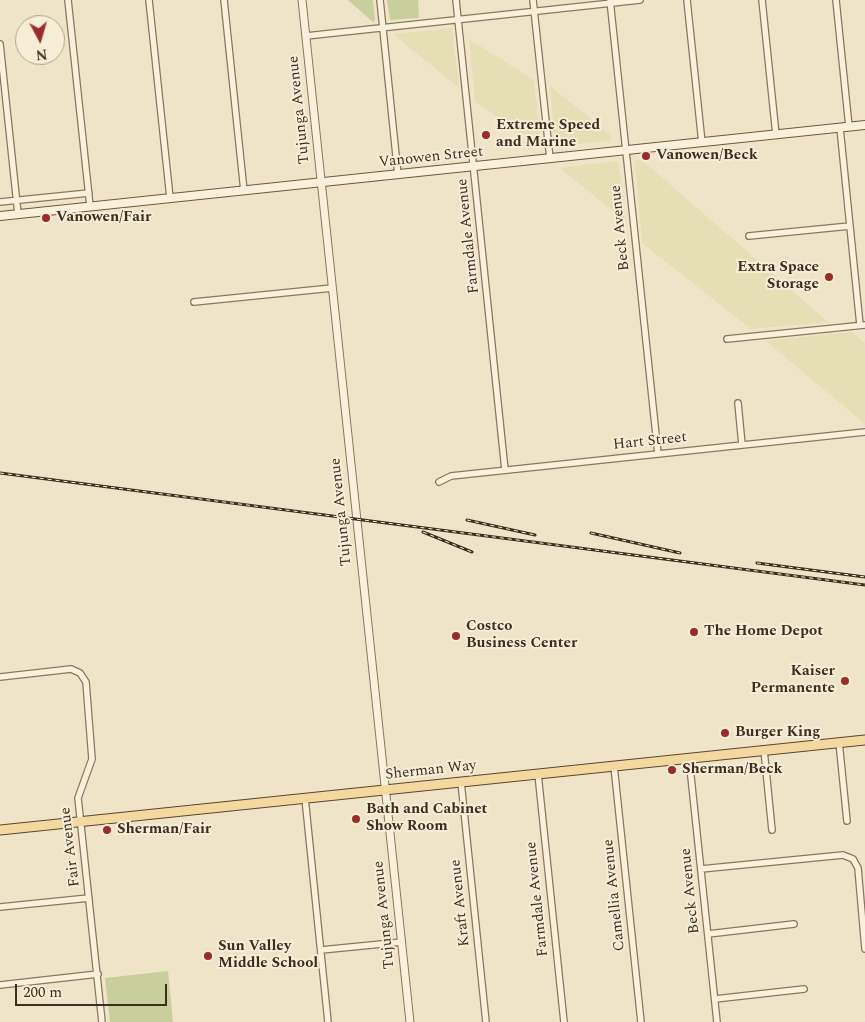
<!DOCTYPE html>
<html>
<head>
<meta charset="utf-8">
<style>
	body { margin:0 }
	#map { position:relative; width:865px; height:1022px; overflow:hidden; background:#f0e4c8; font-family:Spectral,serif }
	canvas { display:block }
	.north { position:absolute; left:15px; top:15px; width:50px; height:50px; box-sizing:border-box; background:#f7eed8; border:1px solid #ada18e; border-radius:50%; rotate:174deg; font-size:14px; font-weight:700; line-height:20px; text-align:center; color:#3d2e20 }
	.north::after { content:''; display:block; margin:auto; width:18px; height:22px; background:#9e2a2b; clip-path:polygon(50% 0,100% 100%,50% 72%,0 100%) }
	.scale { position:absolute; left:15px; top:984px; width:152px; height:22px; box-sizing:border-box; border:2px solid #3d2e20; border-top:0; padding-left:6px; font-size:15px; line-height:18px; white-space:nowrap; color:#3d2e20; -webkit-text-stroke:4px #f7eed8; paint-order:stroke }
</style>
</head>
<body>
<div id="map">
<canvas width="865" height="1022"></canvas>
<div class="north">N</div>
<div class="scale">200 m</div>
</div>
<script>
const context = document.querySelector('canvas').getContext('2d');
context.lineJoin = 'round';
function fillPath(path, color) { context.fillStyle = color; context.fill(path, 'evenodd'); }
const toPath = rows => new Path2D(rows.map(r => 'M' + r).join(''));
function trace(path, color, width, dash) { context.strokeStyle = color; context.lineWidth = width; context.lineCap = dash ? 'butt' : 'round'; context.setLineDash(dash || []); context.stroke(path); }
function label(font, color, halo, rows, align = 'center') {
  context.font = font + ' Spectral,serif'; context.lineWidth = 4; context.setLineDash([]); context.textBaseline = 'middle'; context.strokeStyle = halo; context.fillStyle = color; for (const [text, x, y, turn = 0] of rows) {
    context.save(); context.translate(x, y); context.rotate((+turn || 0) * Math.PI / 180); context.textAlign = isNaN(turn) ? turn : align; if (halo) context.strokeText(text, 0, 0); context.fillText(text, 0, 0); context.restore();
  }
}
fillPath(toPath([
	[452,28,459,88,393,34],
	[469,39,534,80,541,146,475,102],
	[550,86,611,135,611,141,558,146,555,143],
	[642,160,828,322,751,329,642,243,635,161],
	[615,161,619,163,626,222,560,168],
	[852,332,865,343,865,424,766,341]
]), '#e6deb5');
fillPath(toPath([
	[348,0,373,0,375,20,373,22],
	[387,0,418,0,419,18,390,20],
	[168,971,173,1022,110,1022,105,978]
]), '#c9cf9b');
const minor = toPath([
	[68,0,90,206],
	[149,0,170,198],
	[224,0,244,191],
	[380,0,398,175],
	[456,0,505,470],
	[533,0,550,159],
	[610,0,658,454],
	[687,0,702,143],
	[762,0,776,135],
	[836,0,849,127],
	[306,36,640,0],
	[0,44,18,214],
	[840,128,860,325],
	[0,202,89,193],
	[749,236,850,226],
	[194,302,332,288],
	[727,339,865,325],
	[738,403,742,445],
	[439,482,451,476,865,432],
	[0,677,71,669,80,673,86,682,92,759,78,798,102,1022],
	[839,742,847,821],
	[764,750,772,830],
	[689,758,717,1022],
	[614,766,641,1022],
	[538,774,564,1022],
	[461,782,486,1022],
	[305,798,328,1022],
	[701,869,843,855,853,859,858,868,865,949],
	[0,907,89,898],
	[708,934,794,924],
	[321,950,402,942],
	[0,985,98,974],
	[715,999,804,989]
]);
const tertiary = toPath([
	[302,0,410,1022]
]);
const secondary = toPath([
	[0,216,865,125]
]);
const primary = toPath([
	[0,830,865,740]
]);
trace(minor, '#8d765c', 8);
trace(tertiary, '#8d765c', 9);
trace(secondary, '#6f573f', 10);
trace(primary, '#5b4430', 11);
trace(minor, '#faf1dc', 5.5);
trace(tertiary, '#faf1dc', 7);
trace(secondary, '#faf1dc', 8);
trace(primary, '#f3d9a0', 9);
const rail = toPath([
	[0,473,865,585],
	[467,520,535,535],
	[423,532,472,552],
	[591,533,680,553],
	[757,563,865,577]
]);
trace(rail, '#3d2e20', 3);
trace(rail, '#f7eed8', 1, [4]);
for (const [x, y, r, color] of [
	[486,135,5,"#9e2a2b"],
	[646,156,5,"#9e2a2b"],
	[46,218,5,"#9e2a2b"],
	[829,277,5,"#9e2a2b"],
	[694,632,5,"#9e2a2b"],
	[456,636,5,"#9e2a2b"],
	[845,681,5,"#9e2a2b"],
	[725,733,5,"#9e2a2b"],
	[672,770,5,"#9e2a2b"],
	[356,819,5,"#9e2a2b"],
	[107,830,5,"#9e2a2b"],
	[208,956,5,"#9e2a2b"]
]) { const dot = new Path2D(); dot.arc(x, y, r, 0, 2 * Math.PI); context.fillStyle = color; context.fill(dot); trace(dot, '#f7eed8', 2); }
label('15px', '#3d2e20', '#f7eed8', [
	["Tujunga Avenue",300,110,-96],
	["Vanowen Street",431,158,-6],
	["Beck Avenue",621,228,-96],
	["Farmdale Avenue",469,236,-96],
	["Hart Street",650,442,-6],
	["Tujunga Avenue",342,512,-96],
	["Sherman Way",431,771,-6],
	["Fair Avenue",71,847,-97],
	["Beck Avenue",691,891,-96],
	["Camellia Avenue",615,895,-96],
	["Farmdale Avenue",538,899,-96],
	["Kraft Avenue",461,903,-96],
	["Tujunga Avenue",385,915,-96]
]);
label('bold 15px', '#3d2e20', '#f7eed8', [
	["Extreme Speed",496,126],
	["and Marine",496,143],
	["Vanowen/Beck",656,156],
	["Vanowen/Fair",56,218],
	["Extra Space",819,268,"right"],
	["Storage",819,285,"right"],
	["Costco",466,627],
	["Business Center",466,644],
	["The Home Depot",704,632],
	["Kaiser",835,672,"right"],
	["Permanente",835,689,"right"],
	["Burger King",735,733],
	["Sherman/Beck",682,770],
	["Bath and Cabinet",366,810],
	["Show Room",366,827],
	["Sherman/Fair",117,830],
	["Sun Valley",218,947],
	["Middle School",218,964]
], 'left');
</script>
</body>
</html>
